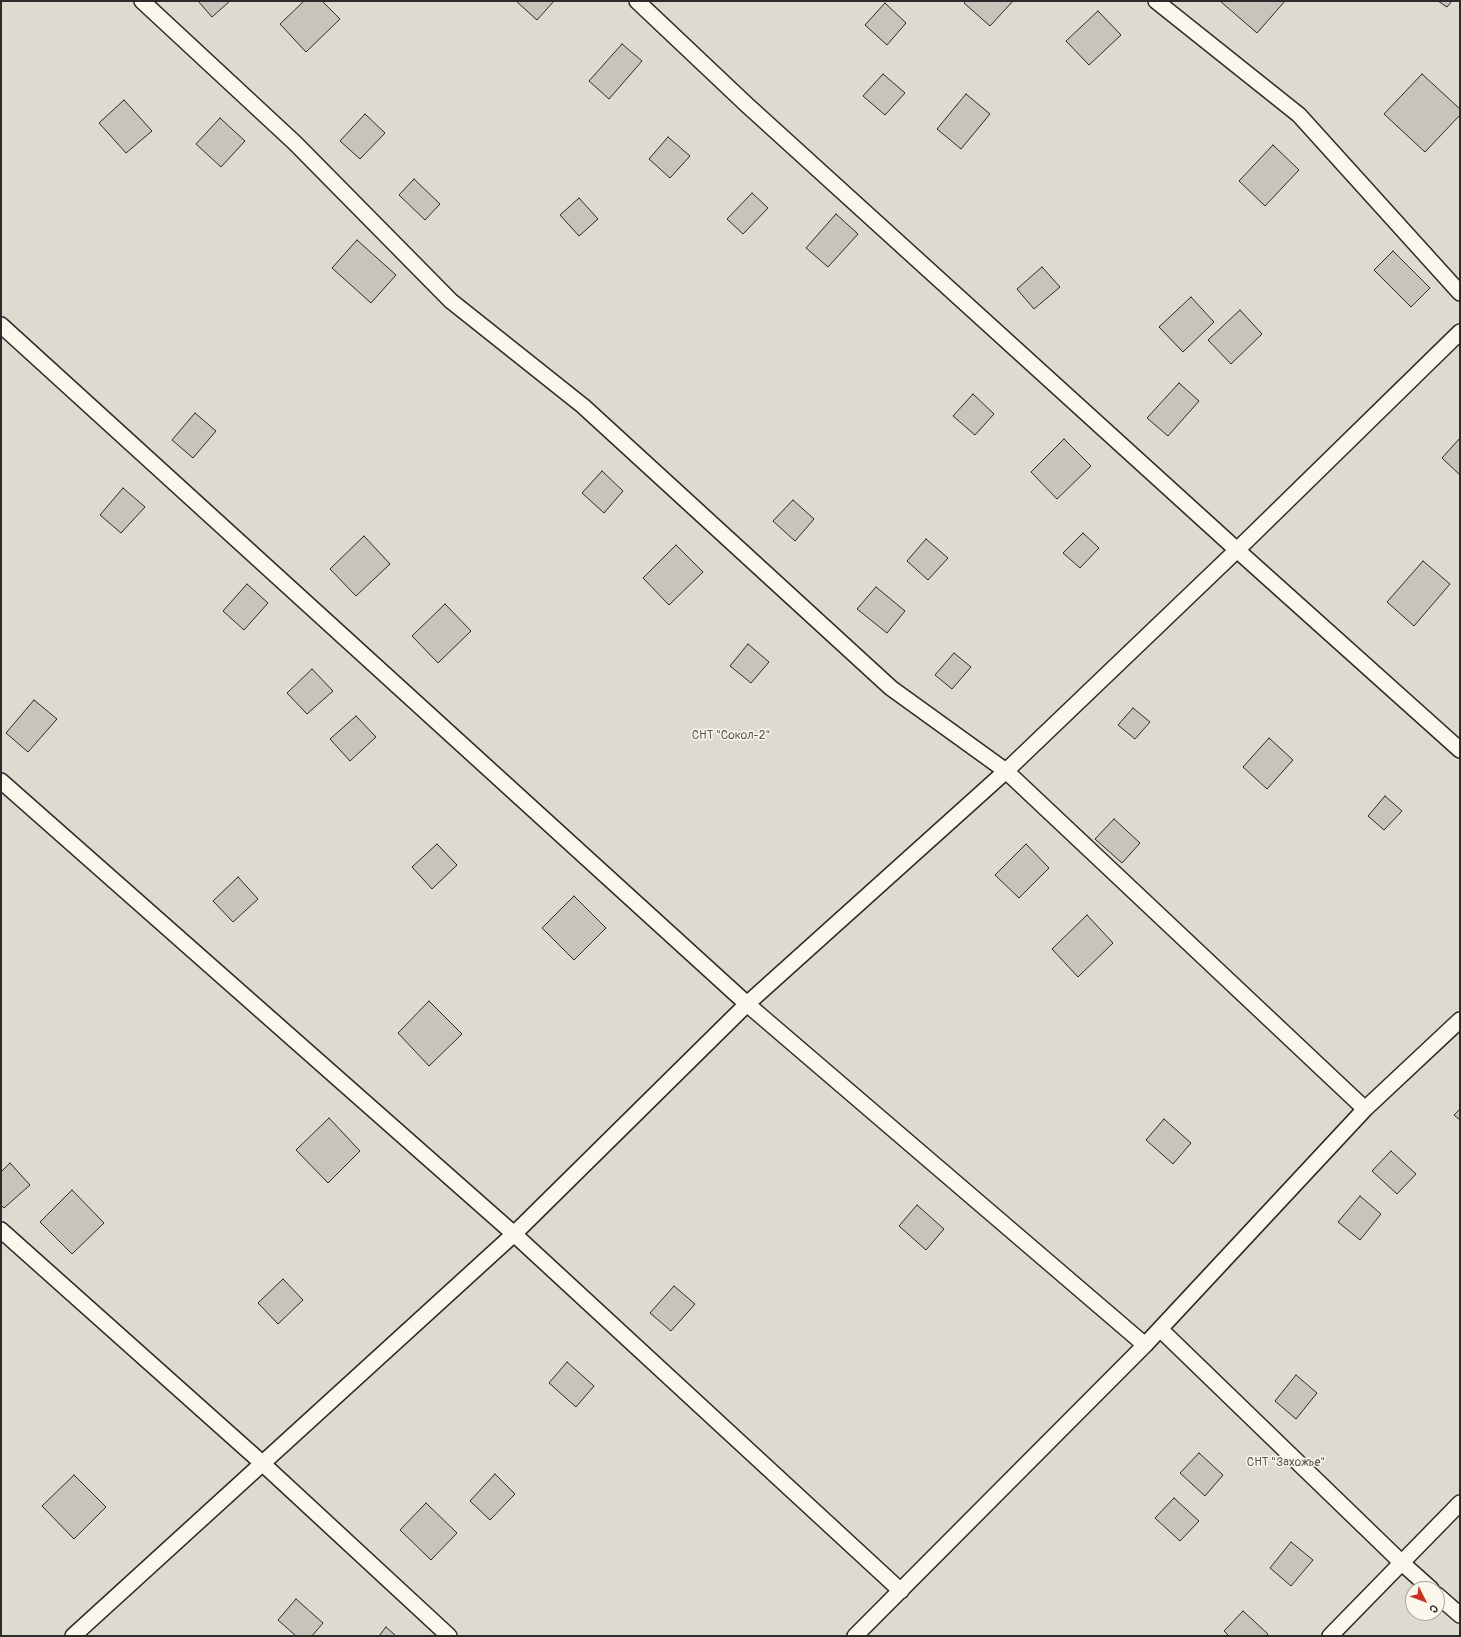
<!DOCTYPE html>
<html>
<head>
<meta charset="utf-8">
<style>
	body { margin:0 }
	#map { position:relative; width:1461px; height:1637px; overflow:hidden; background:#fbf7ec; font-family:Pangolin,sans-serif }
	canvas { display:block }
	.frame { position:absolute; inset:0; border:2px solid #2b2b2b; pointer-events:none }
	.north { position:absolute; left:1405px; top:1581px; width:40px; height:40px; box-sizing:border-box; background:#fbf7ec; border:1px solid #a8a59f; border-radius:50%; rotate:132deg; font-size:11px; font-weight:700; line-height:16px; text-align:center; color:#2b2b2b }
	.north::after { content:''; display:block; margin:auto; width:14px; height:18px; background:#c8321e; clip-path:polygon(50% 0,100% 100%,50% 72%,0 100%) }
</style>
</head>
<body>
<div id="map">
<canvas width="1461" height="1637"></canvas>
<div class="frame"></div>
<div class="north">С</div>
</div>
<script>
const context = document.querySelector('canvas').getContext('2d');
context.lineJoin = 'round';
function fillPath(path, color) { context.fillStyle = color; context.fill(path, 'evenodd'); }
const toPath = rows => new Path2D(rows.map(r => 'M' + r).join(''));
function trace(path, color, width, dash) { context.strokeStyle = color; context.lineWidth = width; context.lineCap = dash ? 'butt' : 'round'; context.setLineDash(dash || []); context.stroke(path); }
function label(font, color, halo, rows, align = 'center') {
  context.font = font + ' Pangolin,sans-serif'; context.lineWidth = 3; context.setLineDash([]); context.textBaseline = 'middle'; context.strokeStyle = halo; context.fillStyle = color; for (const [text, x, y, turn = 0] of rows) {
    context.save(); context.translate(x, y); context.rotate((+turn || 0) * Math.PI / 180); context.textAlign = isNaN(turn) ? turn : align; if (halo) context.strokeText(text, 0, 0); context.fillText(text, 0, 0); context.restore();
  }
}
fillPath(toPath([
	[1,1,1460,1,1460,1636,1,1636],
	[1413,1589,1437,1589,1437,1613,1413,1613]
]), '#dddad0');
const building = toPath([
	[198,1,230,1,212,17,198,1],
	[304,1,322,1,340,19,306,52,280,24,304,1],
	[516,1,554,1,537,20,516,1],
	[966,1,1013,1,990,26,964,3,966,1],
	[1220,1,1285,1,1257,33,1220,1],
	[1438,1,1452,1,1447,7,1438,1],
	[885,3,906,23,887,45,865,25,885,3],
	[1098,11,1121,35,1089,65,1066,41,1098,11],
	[622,44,642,61,609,99,589,81,622,44],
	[883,74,905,93,885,115,863,96,883,74],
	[1422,74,1460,109,1460,115,1425,152,1384,114,1422,74],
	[966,94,990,114,961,149,937,129,966,94],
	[124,100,152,131,126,153,99,123,124,100],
	[365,114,385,133,360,159,340,141,365,114],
	[220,118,245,141,221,167,196,144,220,118],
	[668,137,690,156,670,178,649,159,668,137],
	[1273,145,1299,170,1265,206,1239,181,1273,145],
	[414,179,440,204,425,220,399,195,414,179],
	[752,193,768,208,743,234,727,219,752,193],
	[579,198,598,219,579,236,560,215,579,198],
	[836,214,858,234,828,267,806,248,836,214],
	[357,240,396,275,371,303,332,268,357,240],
	[1393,251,1430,288,1411,307,1374,270,1393,251],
	[1042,267,1060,287,1034,309,1017,289,1042,267],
	[1191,297,1214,322,1183,352,1159,327,1191,297],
	[1240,310,1262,334,1231,364,1208,340,1240,310],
	[1179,383,1199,401,1168,436,1147,418,1179,383],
	[973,394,994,414,975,435,953,416,973,394],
	[195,413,216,431,193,458,172,440,195,413],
	[1460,438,1460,475,1442,458,1460,438],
	[1064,439,1091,466,1057,499,1031,472,1064,439],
	[602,471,623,491,604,513,582,493,602,471],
	[123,488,145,507,121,533,100,515,123,488],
	[793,500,814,519,795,541,773,521,793,500],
	[1083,533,1099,548,1080,568,1063,553,1083,533],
	[364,536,390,564,356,596,330,569,364,536],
	[926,539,948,558,928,580,907,561,926,539],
	[676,545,703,572,669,605,643,578,676,545],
	[1423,561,1450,584,1414,626,1387,602,1423,561],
	[247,584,268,603,244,630,223,611,247,584],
	[876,587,905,611,887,633,857,609,876,587],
	[445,604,471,631,438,663,412,636,445,604],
	[748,644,769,662,751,683,730,666,748,644],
	[954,653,971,667,952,689,935,675,954,653],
	[312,669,333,691,307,714,287,693,312,669],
	[34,700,57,719,28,752,6,733,34,700],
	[1133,708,1150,722,1135,739,1118,725,1133,708],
	[356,716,376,737,350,761,330,739,356,716],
	[1269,738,1293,760,1267,789,1243,767,1269,738],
	[1385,796,1402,811,1384,830,1368,816,1385,796],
	[1114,819,1140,843,1122,863,1095,839,1114,819],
	[437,844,457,865,432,889,412,867,437,844],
	[1026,844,1049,868,1019,898,995,875,1026,844],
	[238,877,258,899,233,922,213,901,238,877],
	[574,896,606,928,574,960,542,928,574,896],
	[1087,915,1113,943,1078,977,1052,949,1087,915],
	[429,1001,462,1034,429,1066,398,1033,429,1001],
	[1460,1109,1460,1120,1454,1115,1460,1109],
	[329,1118,360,1151,328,1183,296,1150,329,1118],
	[1164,1119,1191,1143,1173,1164,1146,1140,1164,1119],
	[1391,1151,1416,1174,1397,1194,1372,1171,1391,1151],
	[10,1163,30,1185,4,1208,1,1205,1,1172,10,1163],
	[72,1190,104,1223,72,1254,40,1222,72,1190],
	[1360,1196,1381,1214,1360,1240,1338,1222,1360,1196],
	[917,1205,944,1229,926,1250,899,1226,917,1205],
	[283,1279,303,1300,278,1324,258,1303,283,1279],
	[674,1286,695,1304,671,1331,650,1313,674,1286],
	[567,1362,594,1386,576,1407,549,1383,567,1362],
	[1296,1375,1317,1393,1296,1419,1275,1401,1296,1375],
	[1199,1453,1223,1475,1205,1496,1180,1473,1199,1453],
	[495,1474,515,1494,490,1520,470,1501,495,1474],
	[74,1475,106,1507,74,1539,42,1506,74,1475],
	[1174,1498,1199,1521,1180,1541,1155,1518,1174,1498],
	[426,1503,457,1533,431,1560,400,1530,426,1503],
	[1291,1542,1313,1560,1291,1586,1270,1568,1291,1542],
	[296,1599,323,1623,312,1636,296,1636,278,1620,296,1599],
	[1243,1611,1268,1634,1266,1636,1229,1636,1224,1631,1243,1611],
	[386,1627,396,1636,379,1636,386,1627]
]);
fillPath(building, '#c7c4bc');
trace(building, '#2b2b2b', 1);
const service = toPath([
	[142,1,295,143,451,301,583,406,891,688,1006,771,1365,1109],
	[637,1,747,105,1237,550,1460,750],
	[1156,1,1299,115,1460,293],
	[1,325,747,1004,1145,1345],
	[1,781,514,1234,901,1591],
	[1,1230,262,1463,449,1636],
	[1160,1329,1402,1563,1431,1589],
	[1437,1595,1460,1615],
	[73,1636,514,1234,747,1004,1006,771,1237,550,1460,332],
	[855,1636,1145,1345,1365,1109,1460,1020],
	[1330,1636,1460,1503]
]);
trace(service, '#2b2b2b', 18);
trace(service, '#fbf7ec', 15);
label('12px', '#585754', '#fbf7ec', [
	["СНТ \"Сокол-2\"",731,736],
	["СНТ \"Захожье\"",1286,1463]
]);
</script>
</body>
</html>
